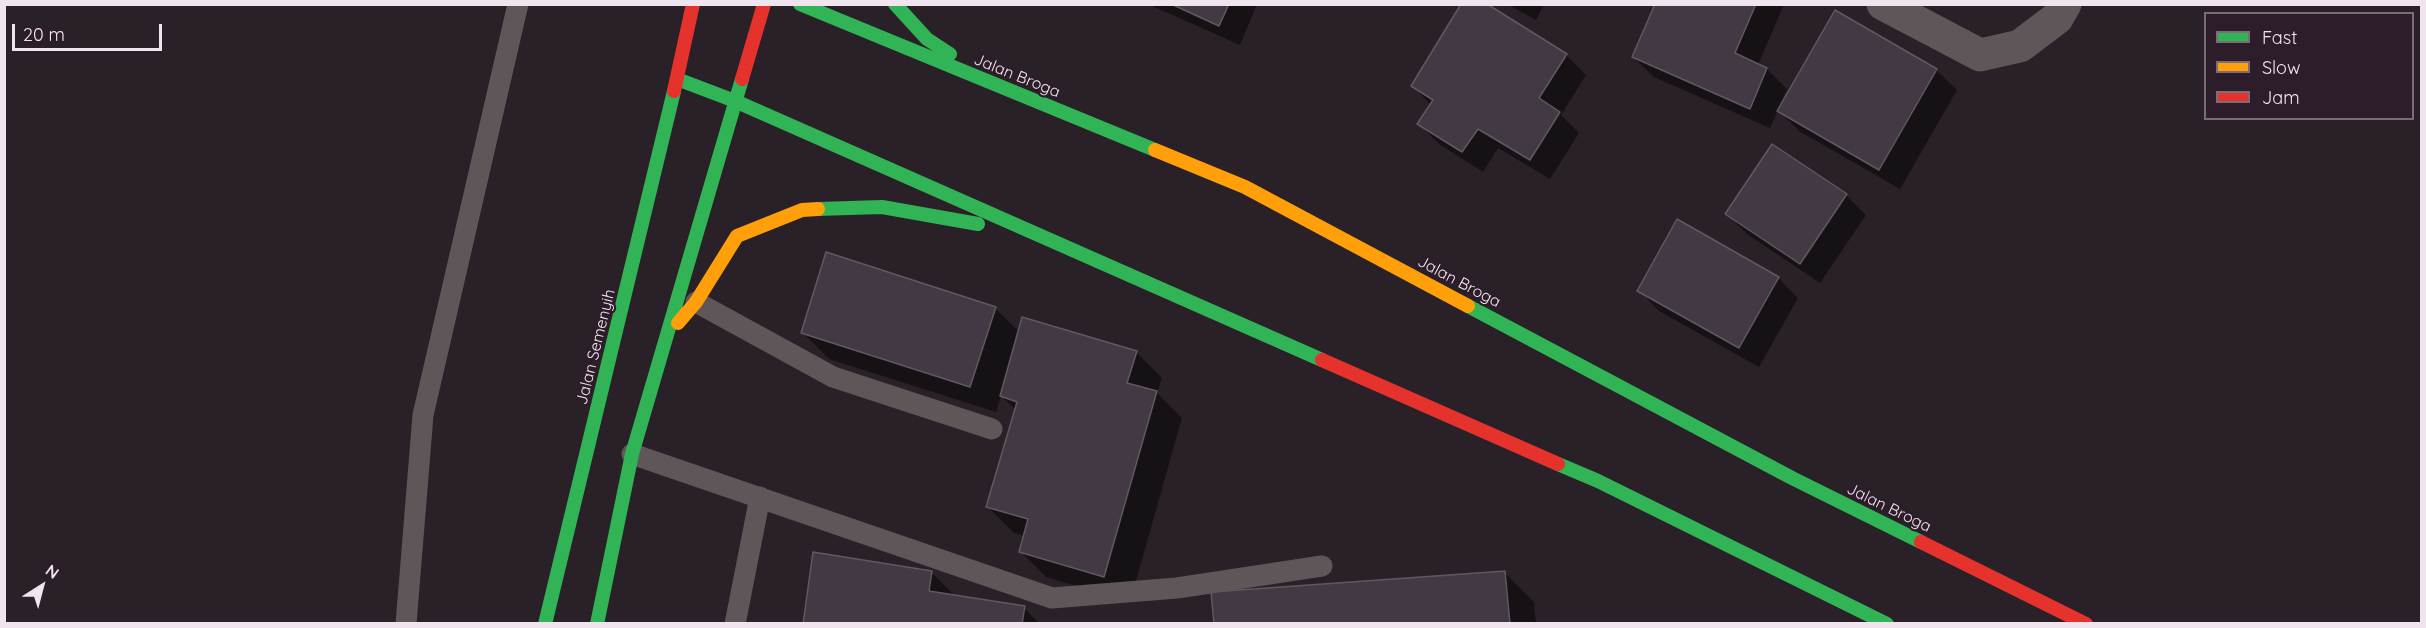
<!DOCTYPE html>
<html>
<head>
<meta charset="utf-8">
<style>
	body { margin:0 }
	#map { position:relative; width:2426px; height:628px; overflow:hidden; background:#2a2028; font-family:Quicksand,sans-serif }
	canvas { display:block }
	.frame { position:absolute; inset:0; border:6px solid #f0e5ee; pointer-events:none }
	.legend { position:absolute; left:2204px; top:12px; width:210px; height:108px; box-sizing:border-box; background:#2d1d2a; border:2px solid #7b6d78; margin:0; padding:8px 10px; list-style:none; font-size:18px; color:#f0e5ee }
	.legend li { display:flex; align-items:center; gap:12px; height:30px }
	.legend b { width:30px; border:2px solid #7b6d78 }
	.north { position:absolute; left:12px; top:556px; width:60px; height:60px; -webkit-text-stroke:4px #2d1d2a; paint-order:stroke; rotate:36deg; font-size:16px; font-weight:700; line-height:24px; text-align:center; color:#f0e5ee }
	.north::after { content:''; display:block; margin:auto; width:21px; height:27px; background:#f0e5ee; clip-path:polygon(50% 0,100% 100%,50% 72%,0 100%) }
	.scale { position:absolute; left:12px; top:24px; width:150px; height:27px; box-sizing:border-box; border:3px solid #f0e5ee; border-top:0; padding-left:8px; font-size:18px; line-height:21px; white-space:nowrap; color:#f0e5ee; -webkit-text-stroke:4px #2d1d2a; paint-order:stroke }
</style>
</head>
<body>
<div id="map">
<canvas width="2426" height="628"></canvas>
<div class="frame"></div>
<ul class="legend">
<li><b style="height:8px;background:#30b455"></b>Fast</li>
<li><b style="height:8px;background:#ff9f0a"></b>Slow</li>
<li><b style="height:8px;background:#e5322d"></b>Jam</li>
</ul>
<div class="north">N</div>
<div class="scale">20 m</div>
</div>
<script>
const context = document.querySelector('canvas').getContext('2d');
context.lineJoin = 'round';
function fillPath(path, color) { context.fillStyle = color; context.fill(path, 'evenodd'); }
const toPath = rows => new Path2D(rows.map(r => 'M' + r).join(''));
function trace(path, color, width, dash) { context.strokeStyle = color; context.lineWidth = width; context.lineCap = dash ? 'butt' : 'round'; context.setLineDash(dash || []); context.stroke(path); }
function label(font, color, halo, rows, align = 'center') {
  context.font = font + ' Quicksand,sans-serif'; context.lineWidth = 4.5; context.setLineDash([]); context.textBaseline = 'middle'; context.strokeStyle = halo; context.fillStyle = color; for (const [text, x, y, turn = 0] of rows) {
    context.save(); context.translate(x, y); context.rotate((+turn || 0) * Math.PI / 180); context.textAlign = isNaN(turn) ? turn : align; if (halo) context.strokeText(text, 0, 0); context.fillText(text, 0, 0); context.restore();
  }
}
fillPath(toPath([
	[1148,4,1257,4,1240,45],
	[1507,4,1544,4,1536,20],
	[1656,4,1784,4,1758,65,1767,69,1787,89,1780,104,1782,105,1835,12,1936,70,1957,90,1900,189,1799,131,1778,110,1770,128,1654,77,1633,57],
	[1566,55,1586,75,1561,115,1579,133,1550,179,1498,148,1483,172,1439,144,1419,124,1431,105,1413,86],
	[1846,195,1866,215,1820,283,1747,234,1727,214],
	[1778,278,1798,298,1759,367,1659,311,1639,290],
	[995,308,1019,332,1136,352,1162,378,1157,393,1182,418,1130,602,1046,577,1020,551,1025,536,1014,533,988,507,1016,410,1001,396,996,412,829,359,803,333],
	[931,572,956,597,1024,608,1040,624,804,624],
	[1505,573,1534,602,1536,624,1215,624]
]), '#0007');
const building = toPath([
	[1171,4,1229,4,1219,26,1171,4],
	[1461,4,1487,4,1567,54,1539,98,1560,112,1530,160,1478,129,1462,152,1417,124,1433,100,1411,86,1461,4],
	[1655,4,1756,4,1735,53,1767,68,1750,109,1632,57,1655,4],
	[1835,10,1937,69,1879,170,1777,111,1835,10],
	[1772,144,1847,194,1800,264,1725,214,1772,144],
	[1677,219,1779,277,1739,348,1637,291,1677,219],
	[826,252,996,307,970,387,801,333,826,252],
	[1022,317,1137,351,1127,383,1157,391,1104,577,1019,552,1028,519,986,507,1017,402,1000,396,1022,317],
	[813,552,932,571,929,591,1025,606,1022,624,803,624,813,552],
	[1505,571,1510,624,1214,624,1211,592,1505,571]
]);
fillPath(building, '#423945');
trace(building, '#5f5960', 1.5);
trace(toPath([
	[696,302,833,377,992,429],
	[632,454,1052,598,1177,588,1322,566],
	[406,624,423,415,518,4],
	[735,624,760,497]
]), '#5f565a', 21);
trace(toPath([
	[1883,4,1980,55,2020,46,2057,18,2065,4]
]), '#5f565a', 33);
trace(toPath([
	[800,4,1155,150],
	[895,4,927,39,950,54],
	[677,79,735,101,1322,360],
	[818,209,882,207,978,224],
	[1468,306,1792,478,1921,542],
	[1558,464,1598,481,1887,624],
	[545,624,674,91],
	[597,624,632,454,742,79]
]), '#30b455', 14);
trace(toPath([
	[1155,150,1245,187,1468,306],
	[678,323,696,302,737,236,802,210,818,209]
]), '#ff9f0a', 14);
trace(toPath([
	[742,79,764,4],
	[674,91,693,4],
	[1322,360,1558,464],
	[1921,542,2086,624]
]), '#e5322d', 14);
label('16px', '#f0e5ee', '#2d1d2a', [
	["Jalan Broga",1017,76,22],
	["Jalan Broga",1459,282,28],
	["Jalan Semenyih",596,347,-76],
	["Jalan Broga",1889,508,26]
]);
</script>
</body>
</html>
